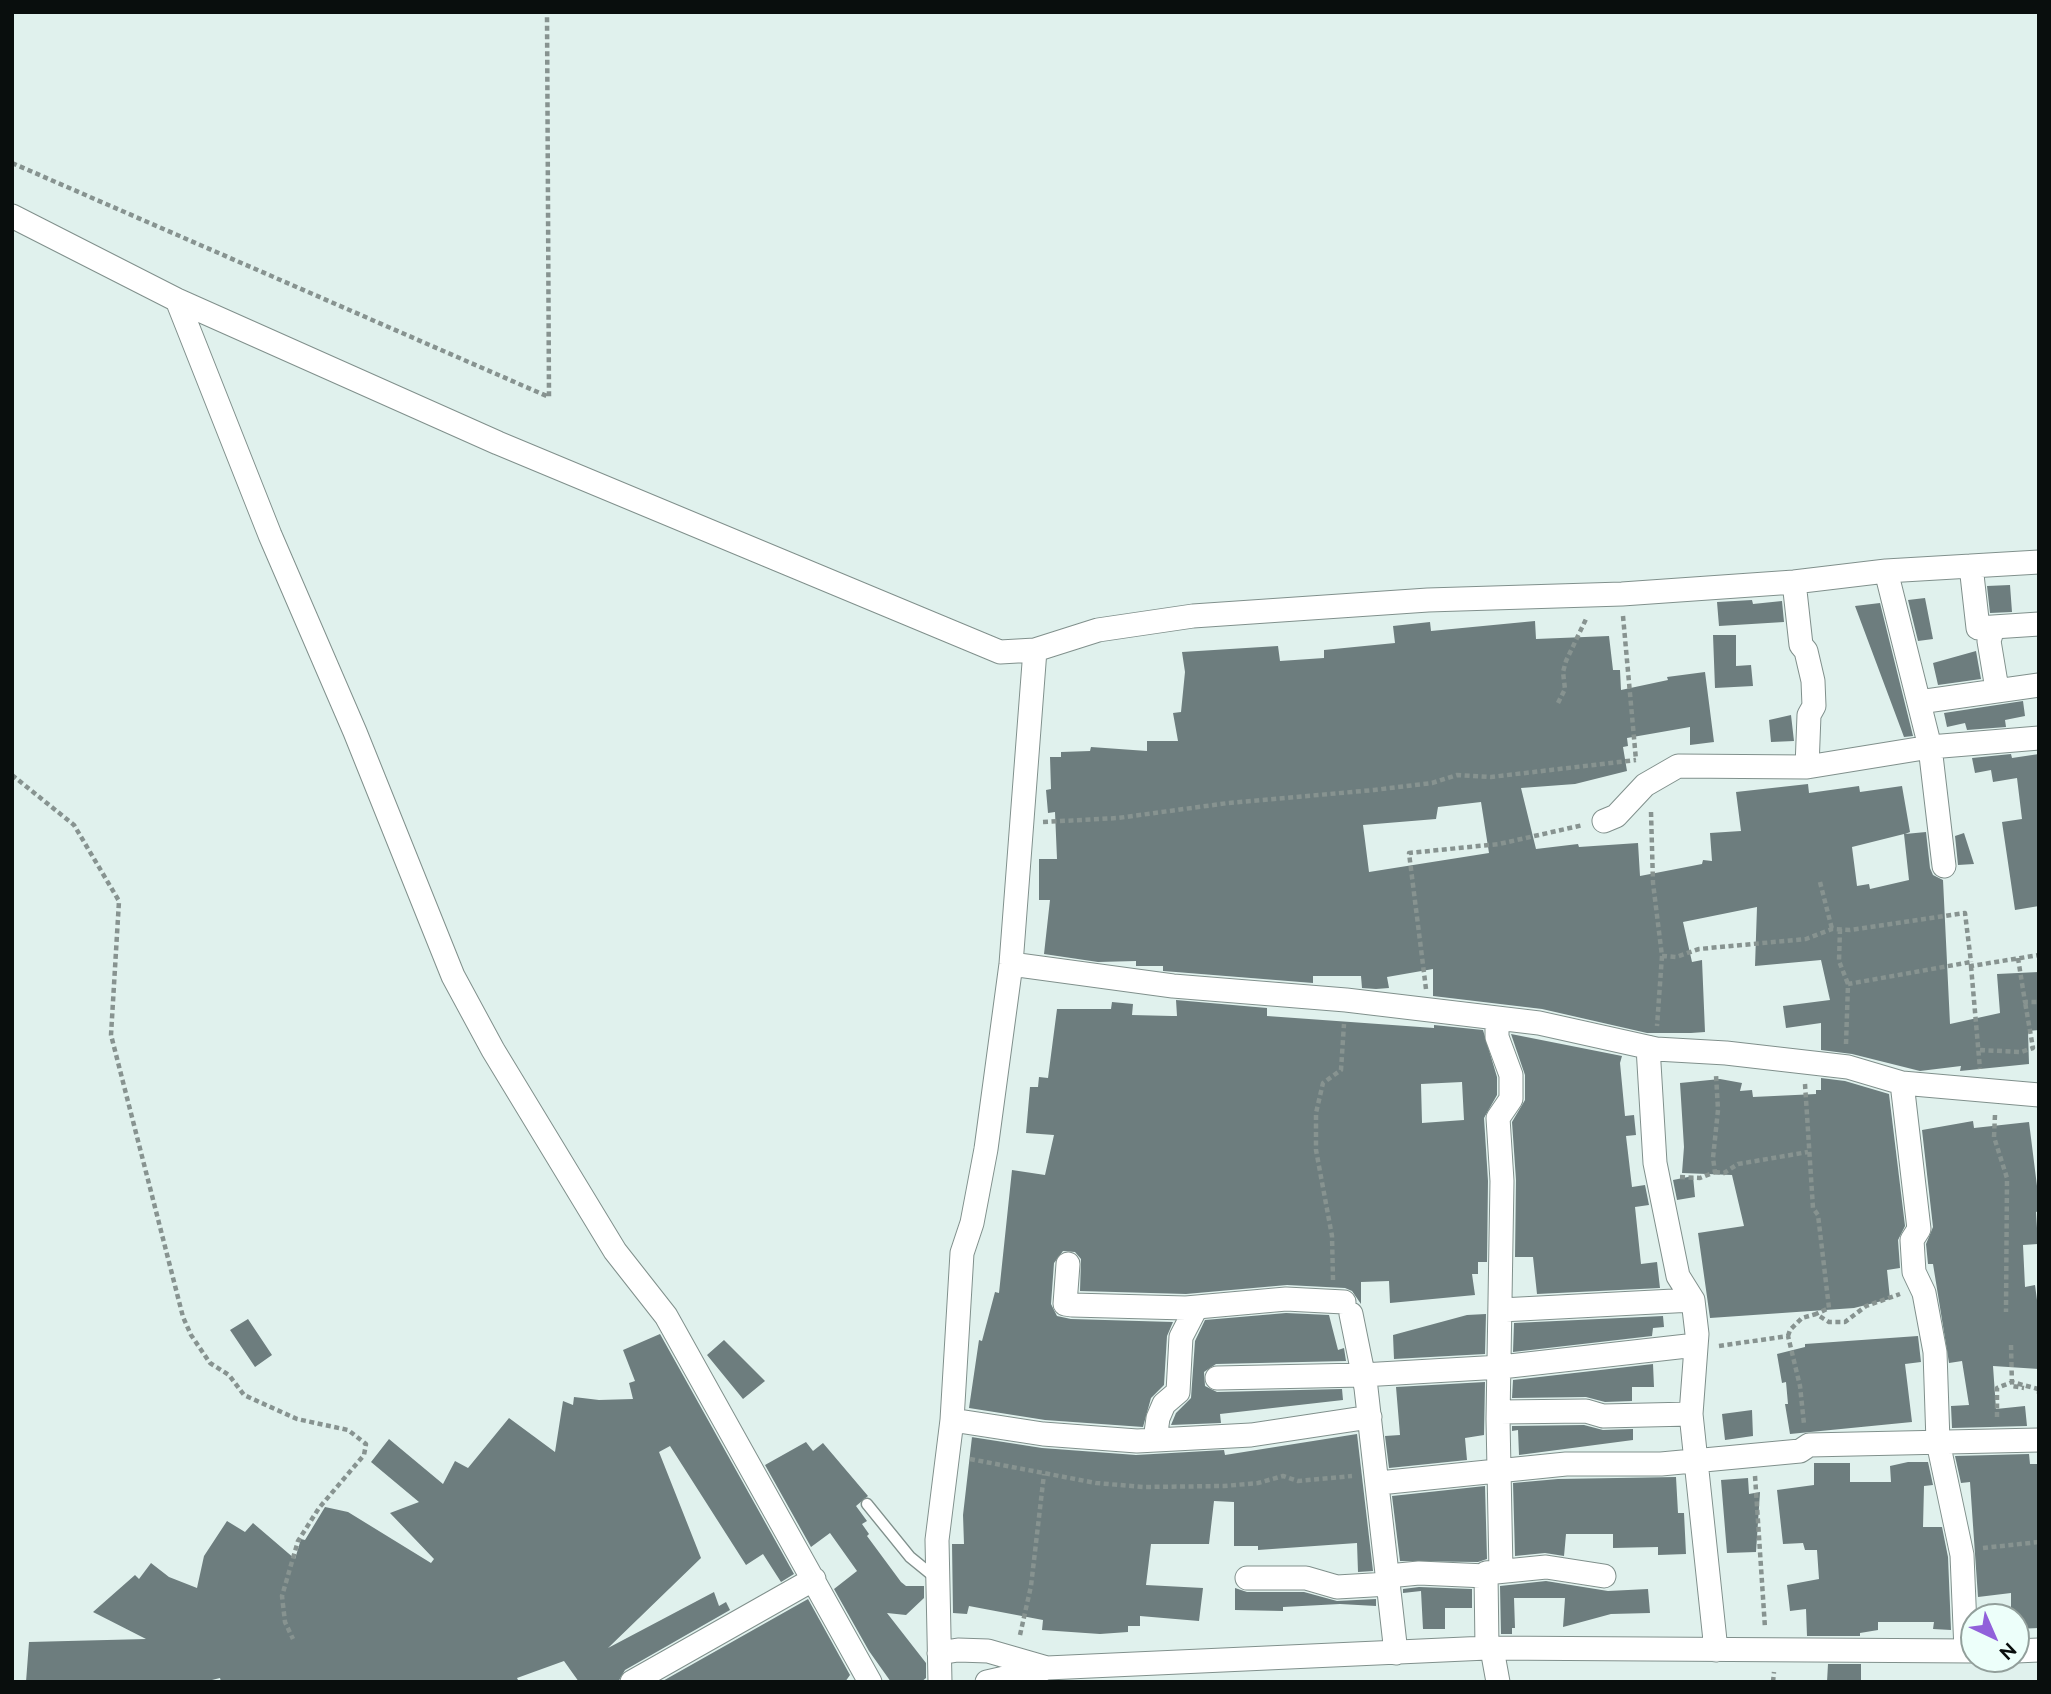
<!DOCTYPE html>
<html>
<head>
<meta charset="utf-8">
<style>
	body { margin:0 }
	#map { position:relative; width:2051px; height:1694px; overflow:hidden; background:#e0f1ed; font-family:Raleway,sans-serif }
	canvas { display:block }
	.frame { position:absolute; inset:0; border:14px solid #090e0d; pointer-events:none }
	.north { position:absolute; left:1960px; top:1603px; width:70px; height:70px; box-sizing:border-box; background:#edfffa; border:2px solid #929f9b; border-radius:50%; rotate:136deg; font-size:19px; font-weight:700; line-height:28px; text-align:center; color:#090e0d }
	.north::after { content:''; display:block; margin:auto; width:24px; height:32px; background:#9161da; clip-path:polygon(50% 0,100% 100%,50% 72%,0 100%) }
</style>
</head>
<body>
<div id="map">
<canvas width="2051" height="1694"></canvas>
<div class="frame"></div>
<div class="north">N</div>
</div>
<script>
const context = document.querySelector('canvas').getContext('2d');
context.lineJoin = 'round';
function fillPath(path, color) { context.fillStyle = color; context.fill(path, 'evenodd'); }
const toPath = rows => new Path2D(rows.map(r => 'M' + r).join(''));
function trace(path, color, width, dash) { context.strokeStyle = color; context.lineWidth = width; context.lineCap = dash ? 'butt' : 'round'; context.setLineDash(dash || []); context.stroke(path); }
fillPath(toPath([
	[2010,585,2012,612,1990,613,1987,586],
	[1925,598,1933,639,1918,641,1908,600],
	[1752,600,1753,604,1782,601,1784,622,1719,626,1717,602],
	[1880,603,1913,736,1904,737,1855,606],
	[1535,621,1536,639,1609,636,1613,670,1620,670,1621,690,1668,680,1667,677,1705,672,1714,742,1690,745,1690,727,1627,738,1628,746,1623,747,1627,771,1575,784,1521,788,1536,849,1578,844,1579,847,1638,843,1640,876,1702,864,1703,860,1712,861,1710,833,1741,831,1736,792,1808,784,1809,793,1859,786,1860,792,1902,786,1910,832,1905,834,1926,832,1930,868,1933,875,1943,880,1950,1024,2000,1013,1997,974,2039,972,2039,1030,2028,1031,2029,1064,1960,1071,1961,1066,1920,1071,1852,1054,1821,1050,1821,1023,1786,1028,1783,1006,1830,1000,1821,960,1755,966,1757,907,1683,922,1692,962,1702,960,1705,1032,1691,1033,1647,1033,1542,1009,1433,996,1433,969,1387,977,1389,988,1376,989,1362,988,1361,976,1313,976,1313,983,1176,972,1163,971,1163,966,1136,966,1136,961,1098,962,1044,954,1050,900,1039,900,1039,859,1057,859,1055,812,1048,813,1046,790,1051,789,1050,757,1061,757,1061,752,1090,751,1091,747,1147,751,1147,741,1178,741,1173,713,1181,712,1185,672,1182,652,1278,646,1280,661,1324,658,1324,650,1395,643,1393,626,1430,622,1431,631],
	[1481,802,1489,853,1369,872,1363,825,1436,819,1438,807],
	[1904,834,1909,880,1870,889,1869,884,1857,886,1852,847],
	[1713,635,1736,635,1736,666,1751,665,1753,686,1715,688],
	[1976,651,1981,679,1938,685,1933,663],
	[2023,701,2025,716,2005,720,2006,727,1967,730,1965,723,1947,727,1944,713],
	[1791,715,1794,741,1771,742,1769,720],
	[2011,754,2012,758,2039,754,2039,906,2015,910,2002,822,2022,819,2017,778,1993,782,1991,770,1975,773,1972,758],
	[1964,833,1974,864,1958,865,1955,836],
	[1176,1000,1267,1008,1267,1016,1434,1028,1434,1025,1483,1030,1497,1077,1497,1095,1484,1118,1488,1181,1487,1262,1478,1262,1478,1274,1472,1274,1475,1295,1390,1303,1389,1281,1361,1282,1361,1304,1352,1291,1345,1288,1287,1285,1186,1294,1080,1291,1081,1259,1075,1252,1063,1251,1054,1263,1051,1304,1057,1316,1071,1319,1173,1322,1167,1336,1164,1385,1151,1398,1143,1427,1045,1420,969,1408,979,1340,982,1341,995,1292,999,1293,1012,1170,1045,1175,1054,1135,1026,1133,1030,1087,1038,1087,1039,1077,1048,1078,1057,1009,1111,1009,1112,1002,1133,1004,1132,1015,1172,1016,1177,1016],
	[1462,1082,1464,1120,1422,1123,1421,1084],
	[1511,1034,1622,1056,1620,1063,1625,1116,1634,1115,1636,1135,1626,1136,1632,1187,1645,1185,1649,1205,1635,1207,1641,1264,1657,1262,1660,1288,1537,1294,1533,1257,1515,1257,1516,1180,1512,1122,1525,1100,1525,1075],
	[1821,1078,1845,1081,1889,1094,1905,1226,1898,1240,1900,1268,1887,1270,1890,1299,1854,1308,1710,1318,1698,1233,1744,1226,1732,1175,1682,1173,1684,1147,1680,1083,1720,1079,1742,1083,1740,1091,1752,1090,1753,1097,1816,1094,1816,1090,1821,1090],
	[1973,1121,1974,1128,2029,1122,2039,1202,2039,1211,2036,1212,2038,1244,2023,1245,2025,1287,2035,1285,2039,1315,2039,1369,1993,1366,1996,1409,2025,1406,2027,1426,1952,1428,1951,1406,1969,1405,1962,1361,1949,1363,1933,1264,1928,1264,1926,1244,1933,1227,1922,1130],
	[1693,1176,1695,1197,1677,1200,1673,1180],
	[1286,1313,1329,1315,1338,1350,1344,1348,1346,1361,1216,1364,1204,1372,1205,1386,1217,1392,1342,1389,1343,1400,1220,1414,1221,1423,1171,1425,1176,1413,1191,1398,1195,1341,1205,1320],
	[1486,1314,1485,1354,1394,1359,1393,1335,1467,1315],
	[1663,1316,1664,1327,1653,1328,1652,1336,1513,1352,1514,1323],
	[248,1319,272,1355,255,1367,230,1330],
	[660,1334,794,1574,781,1582,763,1554,746,1565,670,1446,659,1452,701,1558,608,1648,714,1592,719,1606,726,1602,730,1610,625,1670,618,1682,579,1682,564,1661,517,1678,519,1682,221,1682,220,1678,204,1682,26,1682,29,1642,146,1639,93,1612,135,1575,139,1579,151,1563,169,1577,197,1588,204,1556,227,1521,245,1532,253,1523,295,1559,301,1539,305,1540,325,1507,348,1512,431,1563,434,1559,390,1513,419,1502,371,1462,389,1439,443,1484,455,1461,468,1468,509,1418,555,1452,563,1401,573,1405,574,1397,599,1400,633,1399,629,1383,635,1381,623,1350],
	[1918,1336,1921,1362,1905,1364,1912,1422,1790,1434,1785,1404,1788,1404,1786,1382,1782,1383,1777,1354,1805,1347,1805,1344],
	[724,1340,765,1381,743,1399,707,1355],
	[1653,1364,1654,1387,1632,1387,1632,1401,1605,1402,1586,1397,1512,1398,1513,1380],
	[1485,1382,1484,1435,1465,1438,1467,1460,1389,1468,1385,1436,1400,1435,1396,1387],
	[1752,1410,1753,1436,1725,1440,1722,1414],
	[1584,1425,1603,1430,1633,1429,1633,1440,1519,1455,1518,1430,1512,1431,1512,1426],
	[1357,1434,1373,1571,1358,1572,1357,1543,1258,1550,1258,1546,1234,1546,1234,1502,1214,1501,1209,1544,1151,1544,1146,1585,1203,1588,1199,1621,1140,1616,1140,1626,1128,1626,1128,1632,1100,1634,1042,1630,1043,1620,969,1606,967,1614,953,1613,952,1544,964,1544,963,1515,972,1437,965,1436,1042,1448,1136,1455,1224,1450,1225,1455],
	[806,1442,813,1451,823,1443,868,1496,856,1506,867,1521,862,1524,869,1534,867,1536,901,1582,906,1586,924,1586,924,1598,906,1615,887,1613,926,1663,926,1678,921,1682,891,1682,869,1651,834,1589,857,1571,830,1533,811,1547,765,1465],
	[2029,1454,2030,1464,2039,1464,2039,1628,2016,1629,2016,1617,2011,1617,2011,1593,1978,1597,1970,1482,1961,1483,1955,1456],
	[1908,1462,1928,1462,1933,1485,1924,1486,1923,1527,1942,1527,1948,1557,1951,1630,1933,1629,1934,1622,1878,1622,1878,1630,1860,1633,1860,1636,1807,1636,1806,1609,1790,1611,1787,1585,1819,1579,1817,1550,1805,1550,1803,1543,1783,1544,1777,1490,1814,1485,1814,1463,1850,1463,1850,1482,1891,1482,1890,1466],
	[1676,1477,1678,1513,1684,1513,1686,1554,1658,1555,1658,1547,1613,1548,1613,1534,1566,1534,1564,1556,1545,1553,1515,1556,1513,1483,1558,1479],
	[1748,1478,1749,1494,1760,1492,1756,1552,1727,1553,1721,1480],
	[1485,1486,1487,1559,1478,1562,1400,1561,1392,1496],
	[1546,1581,1608,1591,1648,1589,1650,1613,1611,1614,1563,1627,1565,1598,1514,1598,1515,1628,1512,1628,1512,1634,1501,1634,1500,1586],
	[1419,1587,1472,1589,1472,1608,1445,1608,1445,1629,1423,1629,1421,1591,1403,1593,1403,1589],
	[1235,1588,1247,1592,1304,1592,1337,1601,1376,1599,1376,1606,1340,1604,1283,1607,1283,1611,1235,1610],
	[808,1599,850,1675,845,1682,661,1682],
	[1828,1664,1861,1664,1861,1682,1827,1682]
]), '#6d7d7e');
const lane = toPath([
	[867,1504,910,1557,937,1579]
]);
const street = toPath([
	[12,216,177,300,498,443,1000,652,1035,650,1098,630,1193,616,1428,600,1622,594,1794,582,1886,571,2039,562],
	[177,300,270,535,355,732,453,976,493,1050,615,1251,666,1316,870,1682],
	[1971,566,1978,628,2039,624],
	[1886,571,1930,747,1944,866],
	[1794,582,1801,645,1806,651,1813,681,1814,706,1809,715,1807,767],
	[1993,628,1989,641,1997,689],
	[1919,702,2039,685],
	[1604,821,1616,816,1645,785,1678,766,1807,767,1930,747,2039,738],
	[1011,964,1173,986,1346,1000,1539,1023,1656,1049,1726,1053,1848,1067,1902,1083,2039,1095],
	[1497,1018,1497,1037,1511,1075,1511,1099,1498,1118,1502,1181,1498,1419,1501,1571],
	[1648,1047,1655,1163,1678,1276,1693,1300,1697,1334,1691,1414,1716,1650],
	[1902,1083,1919,1229,1912,1240,1914,1272,1924,1293,1935,1352,1938,1442,1962,1555,1966,1651],
	[1068,1264,1065,1304,1072,1305,1186,1308,1286,1299,1344,1302],
	[1501,1310,1693,1300],
	[1351,1314,1366,1388,1396,1653],
	[1217,1378,1362,1375,1501,1367,1696,1345],
	[1500,1412,1586,1411,1603,1416,1691,1414],
	[952,1420,1043,1434,1137,1441,1251,1435,1370,1417],
	[1155,1440,1158,1418,1164,1404,1178,1392,1181,1337,1196,1308],
	[1379,1483,1566,1464,1661,1464,1800,1451,1809,1445,2039,1440],
	[1388,1576,1419,1573,1486,1576],
	[1247,1578,1306,1578,1337,1587,1389,1584],
	[1487,1648,1486,1573,1546,1567,1604,1576],
	[1492,1649,1498,1682],
	[2016,1651,2039,1650],
	[939,1653,958,1650,988,1651,1047,1668,1487,1648,1974,1651],
	[632,1682,814,1579],
	[940,1682,937,1540,952,1420,962,1253,972,1223,986,1149,1011,964,1035,650],
	[987,1682,1044,1669]
]);
trace(lane, '#80908c', 13);
trace(street, '#80908c', 25);
trace(toPath([
	[12,163,549,397,547,12],
	[1623,616,1636,760],
	[1558,703,1565,689,1563,672,1566,661,1587,617],
	[12,775,74,825,119,901,111,1035,183,1317,191,1335,210,1363,229,1375,244,1395,297,1419,348,1430,366,1444,364,1455,319,1508,298,1541,282,1596,285,1622,293,1639],
	[1651,812,1653,883,1662,956,1657,1026],
	[1043,822,1118,818,1228,803,1374,790,1432,783,1457,775,1491,777,1636,760],
	[1820,882,1832,929],
	[1840,929,1839,961,1848,984],
	[1662,956,1676,957,1699,949,1806,939,1832,929,1850,930,1965,913,1971,962],
	[2018,958,2025,1002,2039,1002],
	[1971,966,1980,1069],
	[1426,989,1409,853,1499,844,1583,825],
	[1846,1044,1848,984,1971,962,1971,966,2039,955],
	[1980,1050,2021,1052,2033,1048,2025,1002],
	[1805,1084,1813,1208,1818,1215,1829,1308,1816,1314],
	[1995,1115,1994,1137,2007,1178,2006,1312],
	[1715,1172,1724,1173,1738,1164,1808,1152],
	[1680,1177,1700,1178,1715,1172,1713,1158,1718,1110,1716,1075],
	[1333,1280,1332,1236,1316,1150,1316,1113,1323,1083,1341,1070,1344,1024],
	[1788,1336,1790,1330,1802,1318,1816,1314,1829,1322,1845,1322,1866,1306,1900,1294],
	[2011,1345,2012,1386,2024,1388],
	[1719,1346,1788,1336,1800,1386,1804,1424],
	[2039,1389,2039,1397],
	[1997,1417,1997,1388,2012,1382,2038,1389],
	[970,1459,1096,1483,1143,1487,1224,1486,1258,1483,1283,1476,1298,1481,1352,1476],
	[1755,1476,1765,1628],
	[1983,1548,2039,1542],
	[1020,1635,1031,1586,1044,1474],
	[1773,1682,1774,1672]
]), '#879390', 4.5, [5, 3.5]);
trace(lane, '#fff', 10);
trace(street, '#fff', 23);
</script>
</body>
</html>
